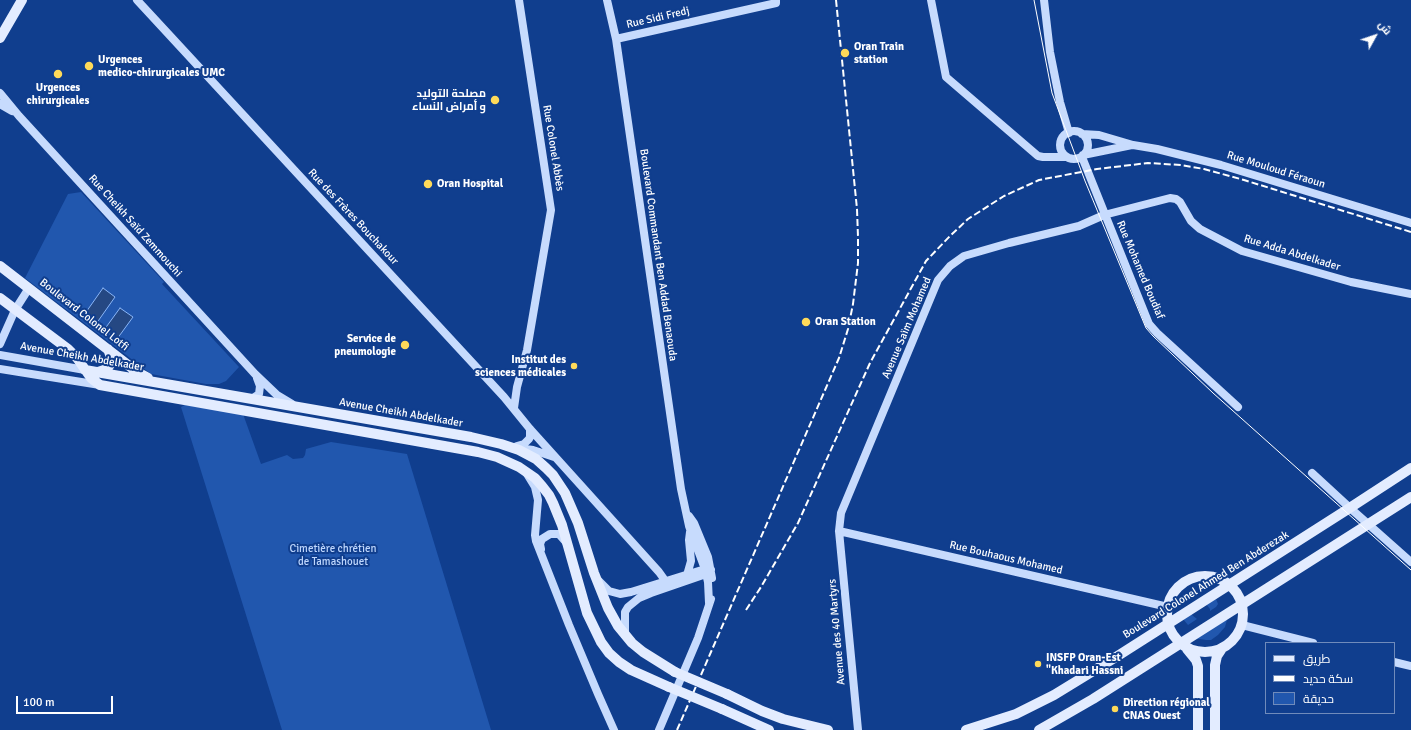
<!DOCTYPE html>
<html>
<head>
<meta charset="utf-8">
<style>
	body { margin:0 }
	#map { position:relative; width:1411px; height:730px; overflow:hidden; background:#103e8e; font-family:Signika,Cairo,sans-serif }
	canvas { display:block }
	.legend { position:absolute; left:1265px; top:642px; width:130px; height:72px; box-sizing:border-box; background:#103e8e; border:1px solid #708bbb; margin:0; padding:5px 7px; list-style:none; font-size:12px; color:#fff }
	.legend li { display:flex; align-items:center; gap:8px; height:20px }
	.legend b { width:20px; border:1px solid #708bbb }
	.north { position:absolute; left:1355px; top:16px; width:40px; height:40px; -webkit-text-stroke:3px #103e8e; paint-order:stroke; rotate:50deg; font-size:11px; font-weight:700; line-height:16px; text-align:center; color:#fff }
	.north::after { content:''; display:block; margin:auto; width:14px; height:18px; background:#fff; clip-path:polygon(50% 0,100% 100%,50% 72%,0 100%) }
	.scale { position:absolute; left:16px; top:696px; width:97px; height:18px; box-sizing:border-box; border:2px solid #fff; border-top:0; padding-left:5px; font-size:12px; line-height:14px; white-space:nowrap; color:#fff; -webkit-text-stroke:3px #103e8e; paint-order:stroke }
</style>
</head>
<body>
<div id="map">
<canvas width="1411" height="730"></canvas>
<ul class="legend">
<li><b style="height:5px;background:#e3ecff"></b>طريق</li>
<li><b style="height:5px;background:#fff"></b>سكة حديد</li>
<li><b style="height:11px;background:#2157ae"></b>حديقة</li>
</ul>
<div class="north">ش</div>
<div class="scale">100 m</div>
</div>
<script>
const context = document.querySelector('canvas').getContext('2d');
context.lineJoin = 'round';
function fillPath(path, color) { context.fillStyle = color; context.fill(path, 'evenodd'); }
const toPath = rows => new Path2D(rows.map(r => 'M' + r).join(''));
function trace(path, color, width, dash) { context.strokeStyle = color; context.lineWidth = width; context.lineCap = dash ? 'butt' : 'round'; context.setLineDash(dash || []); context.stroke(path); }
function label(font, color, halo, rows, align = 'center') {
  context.font = font + ' Signika,Cairo,sans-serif'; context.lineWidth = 4; context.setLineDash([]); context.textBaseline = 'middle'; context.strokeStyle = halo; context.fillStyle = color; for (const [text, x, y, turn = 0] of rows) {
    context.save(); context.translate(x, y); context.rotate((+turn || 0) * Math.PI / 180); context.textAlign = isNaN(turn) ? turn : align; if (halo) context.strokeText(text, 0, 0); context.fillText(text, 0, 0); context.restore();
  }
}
fillPath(toPath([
	[81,192,164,282,162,284,239,367,226,381,219,384,206,384,151,374,25,278,68,194],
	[185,405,243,414,261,464,287,455,293,459,303,458,305,455,306,449,331,442,407,454,491,730,282,730,181,407],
	[1216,599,1218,604,1216,607,1210,611,1210,609,1206,604],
	[1191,611,1192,615,1197,619,1188,625,1183,619],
	[1228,616,1225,627,1218,635,1211,640,1206,640,1193,638]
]), '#2157ae');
const water = toPath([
	[103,288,115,297,96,324,84,315,103,288],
	[120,308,133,317,117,339,104,330,120,308]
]);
fillPath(water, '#254883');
trace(water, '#89b5f7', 1);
trace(toPath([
	[137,0,504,397,530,429,659,572,669,586],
	[607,0,616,39,681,489,689,526,705,569,708,582,709,603],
	[931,0,946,77,1038,156,1043,157,1067,157],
	[1044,0,1050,52,1060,102,1069,133],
	[616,39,776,3,776,0],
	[0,93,19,116,255,374,277,395,292,404],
	[0,104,12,111],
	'1060 145a14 14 0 1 1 28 0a14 14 0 1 1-28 0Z',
	[1082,134,1099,135,1133,145,1157,149,1221,165,1411,223],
	[1083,155,1132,145],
	[1082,157,1149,324,1157,333,1238,407],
	[0,344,15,310,29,288],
	[0,355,85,370],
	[0,369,100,385],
	[249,398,253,398,259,394,260,386,257,378],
	[514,408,517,387,527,350,551,210,519,0],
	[517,446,524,444,529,439,530,437,530,429],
	[519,448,533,450,554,457],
	[1312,473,1350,508,1411,562],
	[527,474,535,487,538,500,535,535,536,541,569,625,598,694,614,730],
	[689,516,694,523,708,557,712,578],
	[839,531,1168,607],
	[541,549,540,544,542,539,550,534,559,534,566,542],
	[687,575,691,561,689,540,690,532],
	[599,581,609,591,620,594,631,592,705,569,711,570],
	[1242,625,1313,643],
	[625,635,625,612,628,607,639,598,651,593,709,573],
	[1394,662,1411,666],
	[659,730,698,638,711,599],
	[858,730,839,531,841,513,938,280,950,266,964,256,1009,243,1079,226,1104,215,1170,198,1176,199,1180,202,1191,221,1200,229,1242,251,1351,282,1411,294]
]), '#c7dbfd', 8);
trace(toPath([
	[0,38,22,0],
	[0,266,137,372,148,378],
	[0,298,68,349,77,358,91,378,100,385,478,452,497,457,519,467,535,478,542,486,549,495,553,503,562,525,587,613,601,642,609,653,619,662,631,670,669,687],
	[85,370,471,437,501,444,519,450,536,459,546,468,553,475,565,493,578,523,594,573,608,608,618,626,632,643,643,652,675,672],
	[98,372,107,369,111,363,111,357,108,349],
	'1167 614a38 38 0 1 1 76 0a38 38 0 1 1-76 0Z',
	[1187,649,1196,660,1198,666,1198,730],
	[727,694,762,711,783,719,828,730],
	[722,709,769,730],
	[966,730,1016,714,1054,695,1116,657,1345,511,1411,468],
	[1039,730,1093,699,1411,497],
	[1215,730,1215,665,1217,656,1221,650]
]), '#e3ecff', 10);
trace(toPath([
	[1034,0,1052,93,1085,181,1146,328,1153,336,1213,393,1411,570]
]), '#fff', 1);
trace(toPath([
	[746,610,761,587,798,523,870,363,926,261,950,236,968,219,1004,196,1039,180,1097,169,1148,163,1181,165,1204,169,1244,180,1411,232],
	[677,730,839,358,848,329,853,304,858,263,858,237,857,209,836,0]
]), '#fff', 2, [7, 3]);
trace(toPath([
	[675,672,727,694],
	[669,687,722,709]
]), '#e3ecff', 10);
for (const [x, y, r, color] of [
	[845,53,5,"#ffda59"],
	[89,66,5,"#ffda59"],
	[58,74,5,"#ffda59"],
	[495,100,5,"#ffda59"],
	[428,184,5,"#ffda59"],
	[806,322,5,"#ffda59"],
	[405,345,5,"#ffda59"],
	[574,366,4,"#ffda59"],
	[1038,664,4,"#ffda59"],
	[1115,709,4,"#ffda59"]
]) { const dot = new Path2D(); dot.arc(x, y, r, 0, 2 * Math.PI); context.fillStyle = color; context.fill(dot); trace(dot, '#103e8e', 1.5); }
label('11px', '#fff', '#103e8e', [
	["Rue Sidi Fredj",658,18,-13],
	["Rue Colonel Abbès",553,148,81],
	["Rue Mouloud Féraoun",1276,170,17],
	["Rue des Frères Bouchakour",353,217,47],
	["Rue Cheikh Saïd Zemmouchi",135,226,48],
	["Rue Adda Abdelkader",1292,253,17],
	["Boulevard Commandant Ben Addad Benaouda",658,255,82],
	["Rue Mohamed Boudiaf",1140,270,67],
	["Boulevard Colonel Lotfi",84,315,38],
	["Avenue Saïm Mohamed",907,328,-67],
	["Avenue Cheikh Abdelkader",82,357,10],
	["Avenue Cheikh Abdelkader",401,413,10],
	["Rue Bouhaous Mohamed",1006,558,13],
	["Boulevard Colonel Ahmed Ben Abderezak",1206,585,-32],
	["Avenue des 40 Martyrs",837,632,-95]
]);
label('bold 11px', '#fff', '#103e8e', [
	["Oran Train",854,47],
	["station",854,60],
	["Urgences",98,60],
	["medico-chirurgicales UMC",98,73],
	["Urgences",58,88,"center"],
	["chirurgicales",58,101,"center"],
	["مصلحة التوليد",486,94,"right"],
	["و أمراض النساء",486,107,"right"],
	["Oran Hospital",437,184],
	["Oran Station",815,322],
	["Service de",396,339,"right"],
	["pneumologie",396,352,"right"],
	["Institut des",566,360,"right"],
	["sciences médicales",566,373,"right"],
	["INSFP Oran-Est",1046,658],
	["\"Khadari Hassni",1046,671],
	["Direction régional",1123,703],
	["CNAS Ouest",1123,716]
], 'left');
label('11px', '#bfd7fd', '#103e8e', [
	["Cimetière chrétien",333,549],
	["de Tamashouet",333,562]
]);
</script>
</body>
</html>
